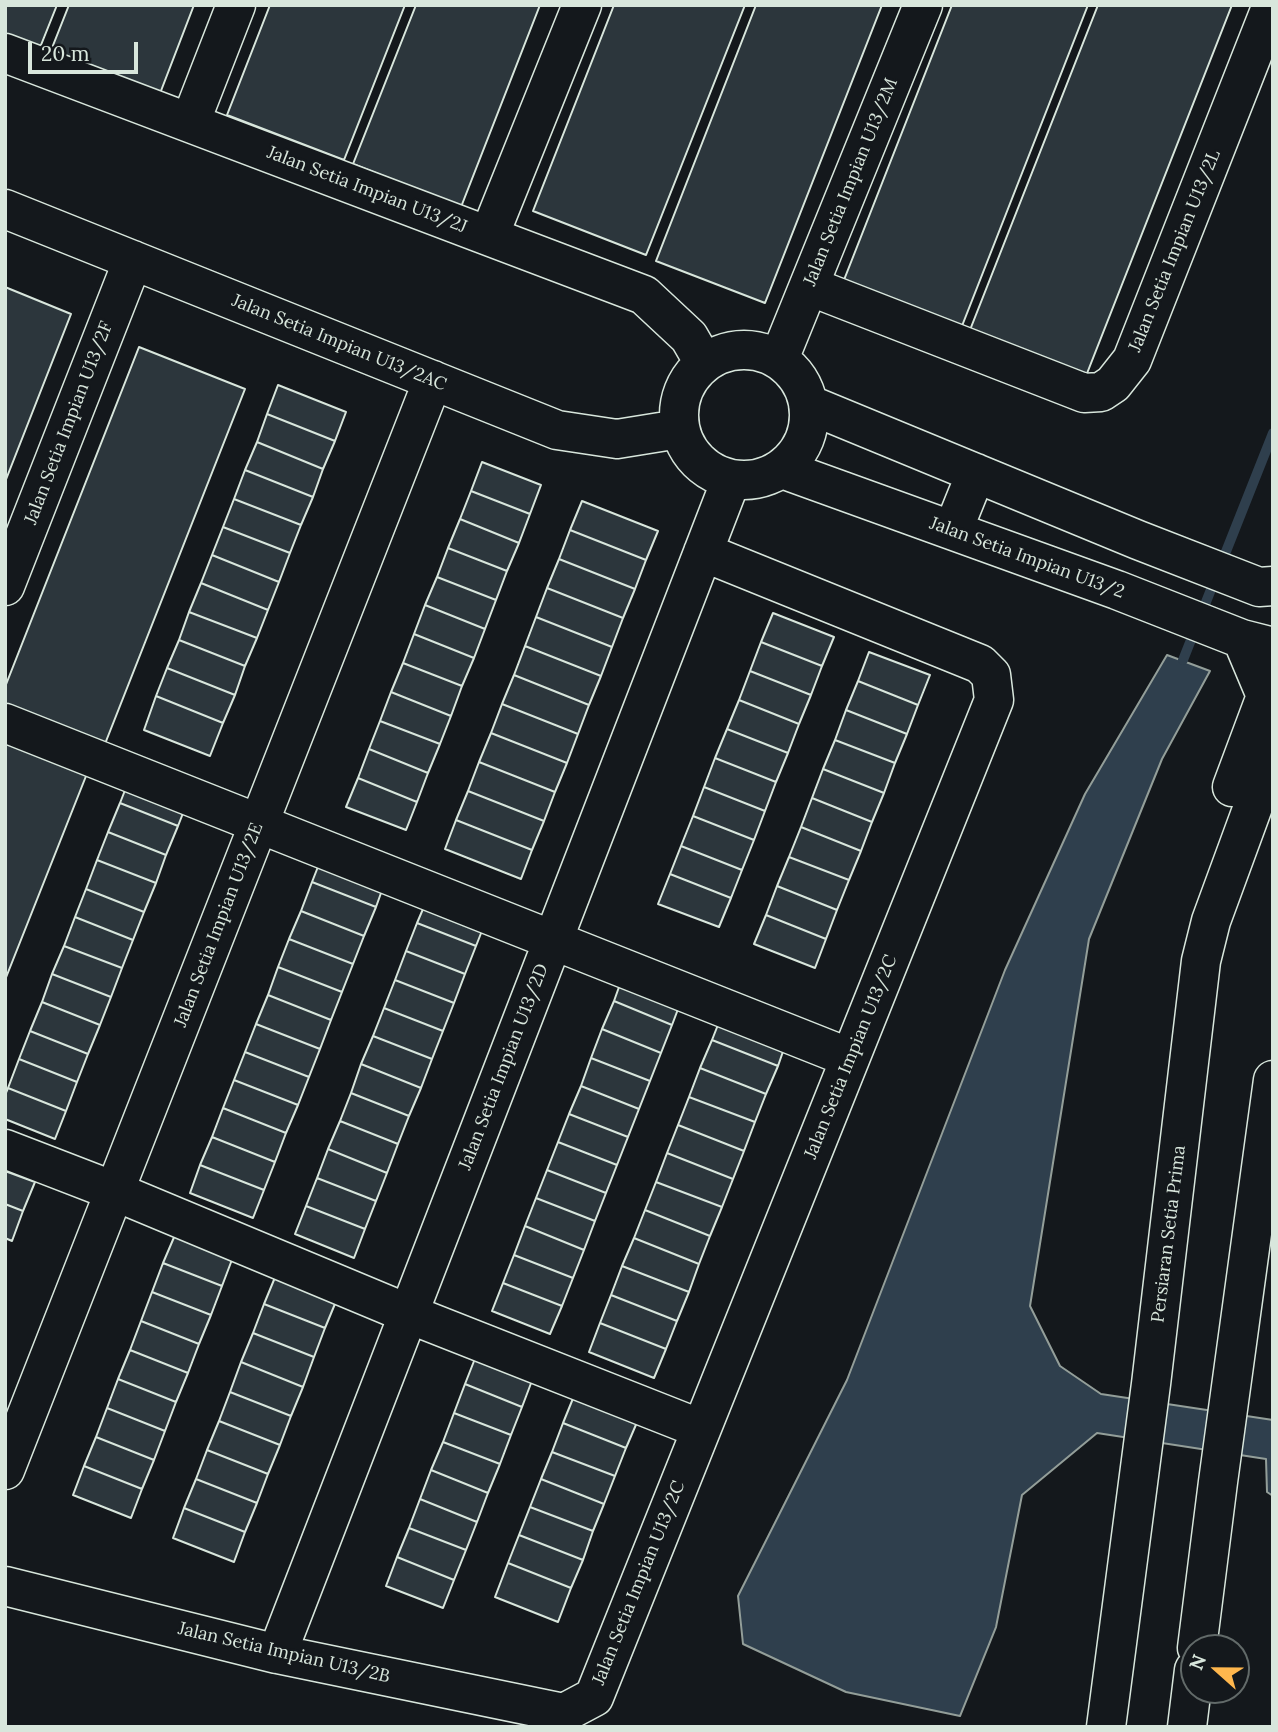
<!DOCTYPE html>
<html>
<head>
<meta charset="utf-8">
<style>
	body { margin:0 }
	#map { position:relative; width:1278px; height:1732px; overflow:hidden; background:#14181c; font-family:Lora,serif }
	canvas { display:block }
	.frame { position:absolute; inset:0; border:7px solid #d8e6dc; pointer-events:none }
	.north { position:absolute; left:1180px; top:1634px; width:70px; height:70px; box-sizing:border-box; background:#14181c; border:2px solid #626a69; border-radius:50%; rotate:291deg; font-size:19px; font-weight:700; line-height:28px; text-align:center; color:#d8e6dc }
	.north::after { content:''; display:block; margin:auto; width:24px; height:32px; background:#ffb74d; clip-path:polygon(50% 0,100% 100%,50% 72%,0 100%) }
	.scale { position:absolute; left:28px; top:42px; width:110px; height:32px; box-sizing:border-box; border:4px solid #d8e6dc; border-top:0; padding-left:9px; font-size:21px; line-height:24px; white-space:nowrap; color:#d8e6dc; -webkit-text-stroke:5px #14181c; paint-order:stroke }
</style>
</head>
<body>
<div id="map">
<canvas width="1278" height="1732"></canvas>
<div class="frame"></div>
<div class="north">N</div>
<div class="scale">20 m</div>
</div>
<script>
const context = document.querySelector('canvas').getContext('2d');
context.lineJoin = 'round';
function fillPath(path, color) { context.fillStyle = color; context.fill(path, 'evenodd'); }
const toPath = rows => new Path2D(rows.map(r => 'M' + r).join(''));
function trace(path, color, width, dash) { context.strokeStyle = color; context.lineWidth = width; context.lineCap = dash ? 'butt' : 'round'; context.setLineDash(dash || []); context.stroke(path); }
function label(font, color, halo, rows, align = 'center') {
  context.font = font + ' Lora,serif'; context.lineWidth = 5; context.setLineDash([]); context.textBaseline = 'middle'; context.strokeStyle = halo; context.fillStyle = color; for (const [text, x, y, turn = 0] of rows) {
    context.save(); context.translate(x, y); context.rotate((+turn || 0) * Math.PI / 180); context.textAlign = isNaN(turn) ? turn : align; if (halo) context.strokeText(text, 0, 0); context.fillText(text, 0, 0); context.restore();
  }
}
const water = toPath([
	[1167,655,1210,671,1162,759,1089,939,1030,1306,1060,1366,1101,1394,1273,1420,1273,1496,1267,1492,1266,1459,1097,1433,1022,1495,996,1627,960,1716,846,1692,743,1644,738,1596,847,1380,1005,970,1085,794,1167,655]
]);
fillPath(water, '#2f3f4d');
trace(water, '#939e99', 2);
trace(toPath([
	[1183,660,1273,433]
]), '#2f3f4d', 10);
const building = toPath([
	[5,5,57,5,39,50,5,37,5,5],
	[69,5,194,5,159,96,50,53,69,5],
	[270,5,405,5,344,160,227,115,270,5],
	[416,5,540,5,461,207,353,164,416,5],
	[614,5,745,5,646,255,533,211,614,5],
	[756,5,882,5,765,303,656,261,756,5],
	[952,5,1088,5,960,331,842,285,952,5],
	[1098,5,1232,5,1084,381,968,335,1098,5],
	[5,287,71,314,5,482,5,287],
	[139,347,245,389,101,754,5,716,5,687,139,347],
	[278,385,346,412,335,441,267,414,278,385],
	[267,414,335,441,323,469,257,442,267,414],
	[257,442,323,469,313,497,245,470,257,442],
	[482,462,541,485,530,514,471,491,482,462],
	[245,470,313,497,301,525,234,499,245,470],
	[471,491,530,514,519,543,460,519,471,491],
	[234,499,301,525,290,553,223,527,234,499],
	[582,501,658,531,646,560,570,530,582,501],
	[460,519,519,543,507,571,448,548,460,519],
	[223,527,290,553,279,582,212,555,223,527],
	[570,530,646,560,635,589,559,559,570,530],
	[448,548,507,571,496,600,437,577,448,548],
	[212,555,279,582,268,610,201,583,212,555],
	[559,559,635,589,623,618,547,588,559,559],
	[437,577,496,600,485,629,425,605,437,577],
	[201,583,268,610,257,638,189,612,201,583],
	[547,588,623,618,612,647,536,617,547,588],
	[425,605,485,629,474,658,414,634,425,605],
	[189,612,257,638,245,666,179,640,189,612],
	[773,613,834,637,822,666,761,642,773,613],
	[536,617,612,647,601,676,525,646,536,617],
	[414,634,474,658,462,686,403,663,414,634],
	[179,640,245,666,235,695,167,668,179,640],
	[761,642,822,666,811,695,750,671,761,642],
	[525,646,601,676,589,705,514,675,525,646],
	[869,652,930,675,918,705,858,681,869,652],
	[403,663,462,686,451,716,391,692,403,663],
	[167,668,235,695,223,723,156,696,167,668],
	[750,671,811,695,799,724,739,700,750,671],
	[514,675,589,705,578,734,502,704,514,675],
	[858,681,918,705,907,734,846,710,858,681],
	[391,692,451,716,440,744,380,721,391,692],
	[156,696,223,723,210,756,144,730,156,696],
	[739,700,799,724,788,753,727,729,739,700],
	[502,704,578,734,567,763,491,733,502,704],
	[846,710,907,734,895,763,835,740,846,710],
	[380,721,440,744,428,773,369,749,380,721],
	[5,726,92,761,5,980,5,726],
	[727,729,788,753,776,782,715,758,727,729],
	[491,733,567,763,555,792,479,762,491,733],
	[835,740,895,763,884,793,823,769,835,740],
	[369,749,428,773,417,802,358,778,369,749],
	[715,758,776,782,765,811,704,787,715,758],
	[479,762,555,792,544,821,468,791,479,762],
	[823,769,884,793,872,822,812,798,823,769],
	[131,775,189,798,178,826,120,803,131,775],
	[358,778,417,802,406,830,346,807,358,778],
	[704,787,765,811,754,840,693,816,704,787],
	[468,791,544,821,532,850,456,820,468,791],
	[812,798,872,822,861,851,801,827,812,798],
	[120,803,178,826,166,855,108,832,120,803],
	[693,816,754,840,742,870,681,846,693,816],
	[456,820,532,850,521,879,445,849,456,820],
	[801,827,861,851,849,880,789,857,801,827],
	[108,832,166,855,156,883,97,860,108,832],
	[681,846,742,870,731,898,670,874,681,846],
	[323,854,386,879,376,907,312,882,323,854],
	[789,857,849,880,837,910,777,886,789,857],
	[97,860,156,883,144,912,86,889,97,860],
	[670,874,731,898,719,927,658,904,670,874],
	[312,882,376,907,364,936,301,911,312,882],
	[777,886,837,910,826,939,766,915,777,886],
	[86,889,144,912,133,940,75,917,86,889],
	[429,895,487,918,476,946,417,923,429,895],
	[301,911,364,936,353,964,289,939,301,911],
	[766,915,826,939,815,968,754,944,766,915],
	[75,917,133,940,122,968,64,946,75,917],
	[417,923,476,946,465,974,406,951,417,923],
	[289,939,353,964,342,992,278,967,289,939],
	[64,946,122,968,111,997,52,974,64,946],
	[406,951,465,974,454,1003,395,980,406,951],
	[278,967,342,992,331,1020,268,995,278,967],
	[624,973,683,996,672,1025,614,1001,624,973],
	[52,974,111,997,100,1025,42,1002,52,974],
	[395,980,454,1003,443,1031,384,1008,395,980],
	[268,995,331,1020,320,1049,256,1024,268,995],
	[614,1001,672,1025,661,1053,602,1029,614,1001],
	[42,1002,100,1025,88,1054,30,1031,42,1002],
	[384,1008,443,1031,432,1059,373,1036,384,1008],
	[723,1012,788,1037,778,1066,712,1040,723,1012],
	[256,1024,320,1049,309,1077,245,1052,256,1024],
	[602,1029,661,1053,650,1081,591,1058,602,1029],
	[30,1031,88,1054,77,1082,19,1059,30,1031],
	[373,1036,432,1059,421,1088,361,1064,373,1036],
	[712,1040,778,1066,766,1094,700,1068,712,1040],
	[245,1052,309,1077,298,1105,234,1080,245,1052],
	[591,1058,650,1081,639,1109,581,1086,591,1058],
	[19,1059,77,1082,66,1111,8,1088,19,1059],
	[361,1064,421,1088,409,1116,351,1093,361,1064],
	[700,1068,766,1094,755,1122,689,1097,700,1068],
	[234,1080,298,1105,286,1133,223,1108,234,1080],
	[581,1086,639,1109,628,1137,569,1114,581,1086],
	[8,1088,66,1111,55,1139,5,1119,5,1095,8,1088],
	[351,1093,409,1116,398,1144,340,1121,351,1093],
	[689,1097,755,1122,744,1151,678,1125,689,1097],
	[223,1108,286,1133,275,1162,212,1137,223,1108],
	[569,1114,628,1137,617,1165,558,1142,569,1114],
	[340,1121,398,1144,387,1173,328,1149,340,1121],
	[678,1125,744,1151,733,1179,667,1153,678,1125],
	[212,1137,275,1162,264,1190,200,1165,212,1137],
	[558,1142,617,1165,606,1193,547,1170,558,1142],
	[328,1149,387,1173,376,1201,317,1178,328,1149],
	[667,1153,733,1179,722,1207,656,1182,667,1153],
	[200,1165,264,1190,253,1218,190,1193,200,1165],
	[547,1170,606,1193,595,1221,536,1198,547,1170],
	[5,1171,35,1182,23,1211,5,1204,5,1171],
	[317,1178,376,1201,365,1229,306,1206,317,1178],
	[656,1182,722,1207,710,1236,645,1210,656,1182],
	[536,1198,595,1221,584,1250,525,1226,536,1198],
	[5,1204,23,1211,12,1241,5,1238,5,1204],
	[306,1206,365,1229,354,1258,295,1234,306,1206],
	[645,1210,710,1236,699,1264,634,1238,645,1210],
	[525,1226,584,1250,573,1278,514,1255,525,1226],
	[175,1235,233,1257,222,1286,163,1263,175,1235],
	[634,1238,699,1264,689,1292,622,1266,634,1238],
	[514,1255,573,1278,562,1306,503,1283,514,1255],
	[163,1263,222,1286,211,1315,152,1292,163,1263],
	[622,1266,689,1292,677,1321,611,1295,622,1266],
	[276,1275,337,1299,325,1328,264,1304,276,1275],
	[503,1283,562,1306,550,1334,492,1311,503,1283],
	[152,1292,211,1315,199,1344,141,1321,152,1292],
	[611,1295,677,1321,666,1349,600,1323,611,1295],
	[264,1304,325,1328,314,1357,253,1333,264,1304],
	[141,1321,199,1344,188,1373,130,1350,141,1321],
	[600,1323,666,1349,654,1378,589,1352,600,1323],
	[253,1333,314,1357,303,1387,241,1362,253,1333],
	[130,1350,188,1373,176,1402,118,1379,130,1350],
	[476,1356,533,1378,522,1407,465,1384,476,1356],
	[241,1362,303,1387,291,1416,230,1392,241,1362],
	[118,1379,176,1402,165,1431,107,1408,118,1379],
	[465,1384,522,1407,511,1435,454,1413,465,1384],
	[230,1392,291,1416,280,1445,219,1421,230,1392],
	[574,1396,638,1420,626,1448,563,1423,574,1396],
	[107,1408,165,1431,154,1460,96,1437,107,1408],
	[454,1413,511,1435,500,1464,443,1442,454,1413],
	[219,1421,280,1445,268,1474,207,1450,219,1421],
	[563,1423,626,1448,615,1476,552,1452,563,1423],
	[96,1437,154,1460,142,1489,84,1466,96,1437],
	[443,1442,500,1464,488,1493,431,1470,443,1442],
	[207,1450,268,1474,257,1503,196,1479,207,1450],
	[552,1452,615,1476,604,1504,541,1479,552,1452],
	[84,1466,142,1489,131,1518,73,1495,84,1466],
	[431,1470,488,1493,477,1522,420,1499,431,1470],
	[196,1479,257,1503,245,1532,184,1508,196,1479],
	[541,1479,604,1504,593,1531,530,1507,541,1479],
	[420,1499,477,1522,466,1550,409,1528,420,1499],
	[530,1507,593,1531,583,1560,519,1535,530,1507],
	[184,1508,245,1532,234,1562,173,1538,184,1508],
	[409,1528,466,1550,454,1580,397,1557,409,1528],
	[519,1535,583,1560,571,1588,508,1563,519,1535],
	[397,1557,454,1580,443,1608,386,1586,397,1557],
	[508,1563,571,1588,558,1622,495,1597,508,1563]
]);
fillPath(building, '#2c363c');
trace(building, '#d8e6dc', 2);
const minor = toPath([
	[5,53,644,295,689,337,704,363],
	[190,123,236,5],
	[5,209,557,430,617,439,679,429],
	[489,236,582,5],
	[809,286,1084,393,1101,392,1113,384,1132,360,1272,5],
	'679 415a65 65 0 1 1 130 0a65 65 0 1 1-130 0Z',
	[779,359,923,5],
	[808,404,1138,540,1259,587,1273,586],
	[782,469,1117,590,1242,639,1273,647],
	[953,530,976,473],
	[5,586,133,260],
	[5,723,850,1058],
	[1232,787,1266,696,1242,639],
	[5,1149,114,1191,409,1314,701,1429],
	[5,1470,433,380],
	[5,1586,277,1654,564,1713,594,1697,994,700,991,675,980,664,703,552],
	[1197,1648,1218,1482,1273,1080],
	[277,1654,731,480],
	[1106,1727,1151,1384,1201,961,1211,921,1273,752],
	[1187,1727,1194,1670]
]);
trace(minor, '#d8e6dc', 41);
trace(minor, '#14181c', 38);
label('18px', '#d8e6dc', '#14181c', [
	["Jalan Setia Impian U13/2M",851,182,-68],
	["Jalan Setia Impian U13/2J",367,190,21],
	["Jalan Setia Impian U13/2L",1175,251,-68],
	["Jalan Setia Impian U13/2AC",339,343,22],
	["Jalan Setia Impian U13/2F",69,423,-69],
	["Jalan Setia Impian U13/2",1027,558,20],
	["Jalan Setia Impian U13/2E",219,925,-69],
	["Jalan Setia Impian U13/2C",851,1057,-68],
	["Jalan Setia Impian U13/2D",504,1067,-69],
	["Persiaran Setia Prima",1169,1234,-83],
	["Jalan Setia Impian U13/2C",639,1583,-68],
	["Jalan Setia Impian U13/2B",284,1653,13]
]);
</script>
</body>
</html>
